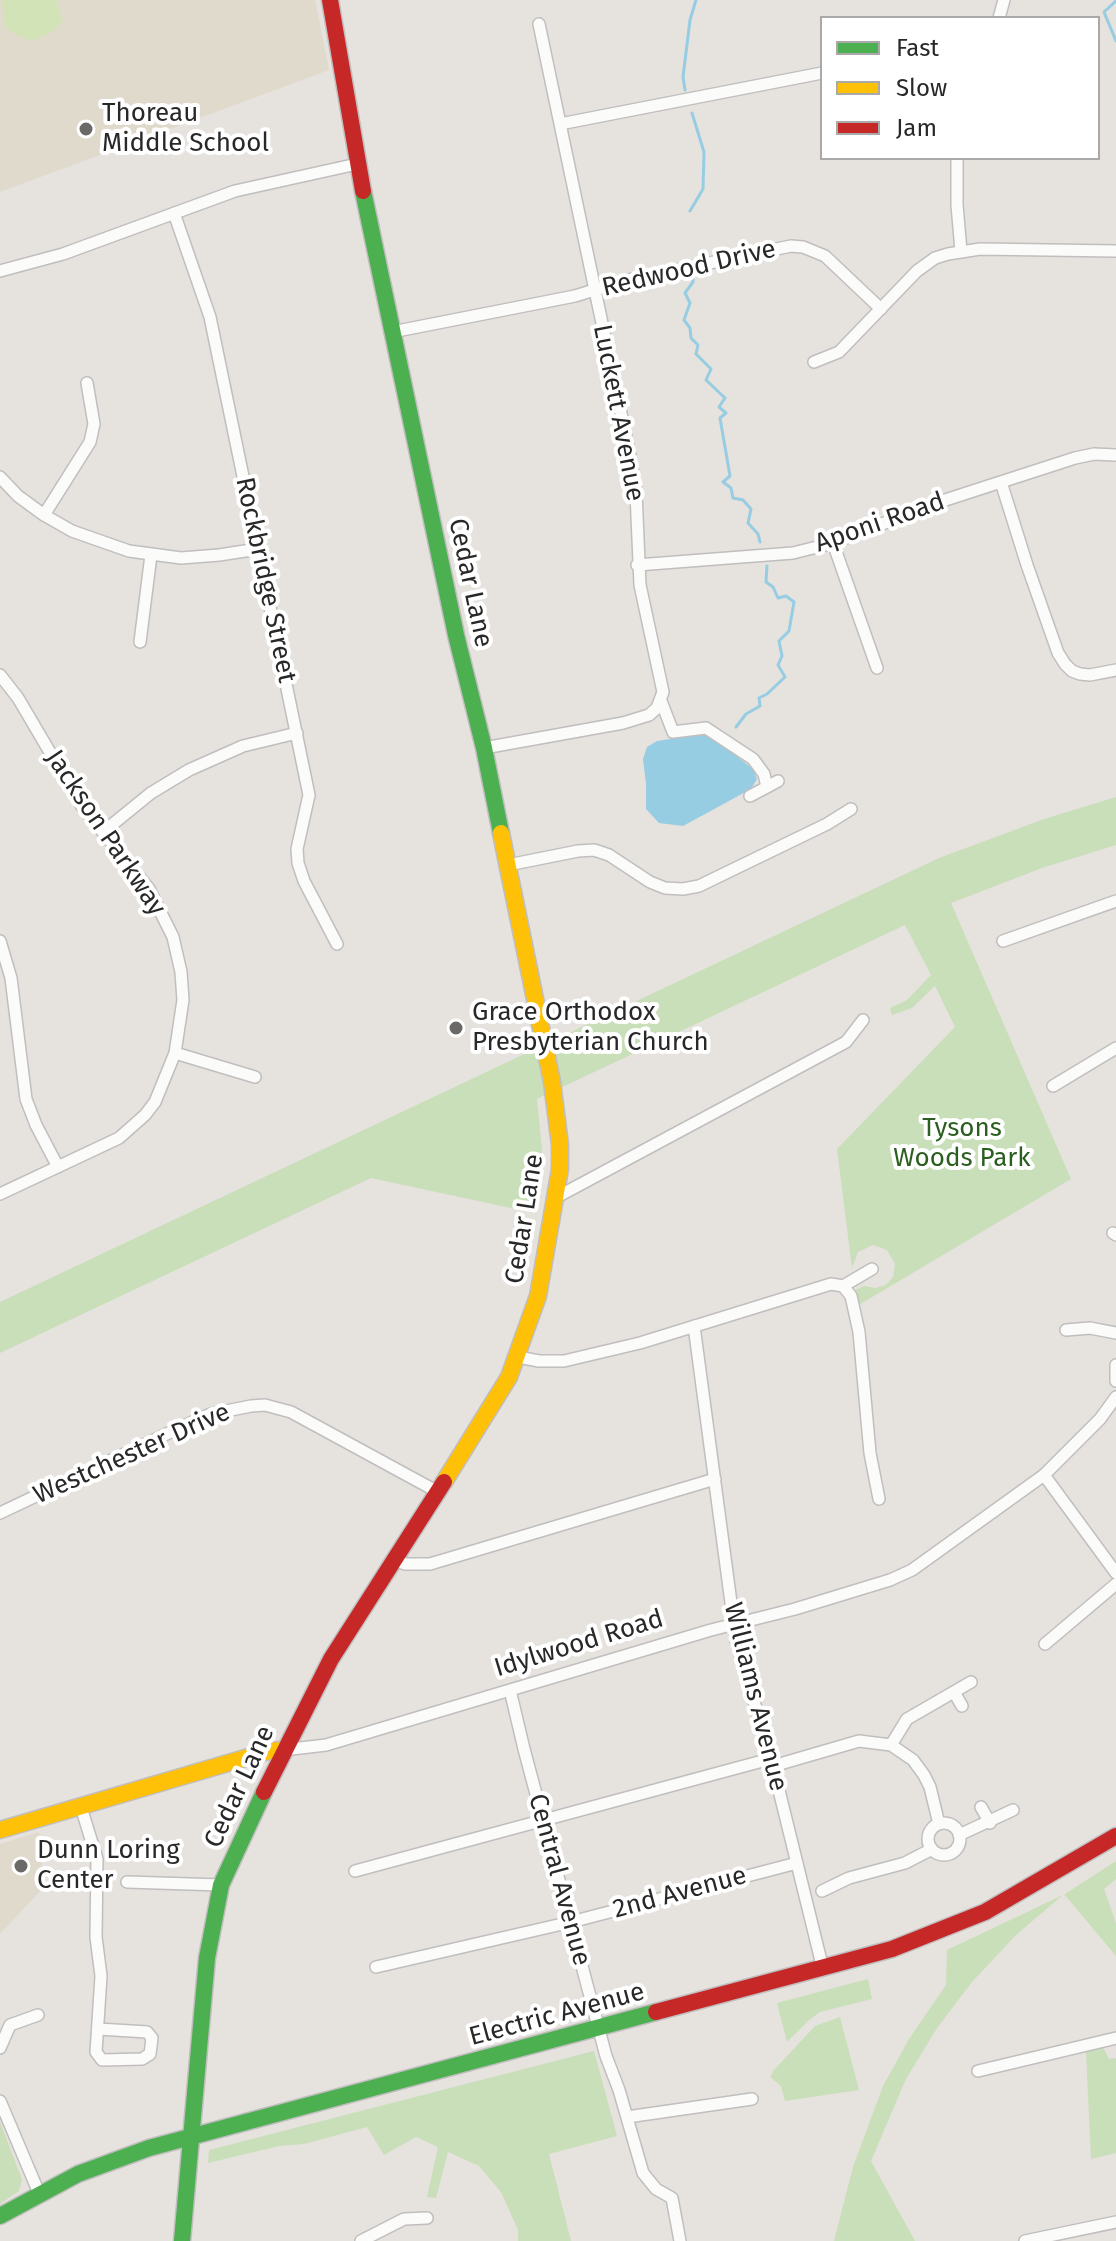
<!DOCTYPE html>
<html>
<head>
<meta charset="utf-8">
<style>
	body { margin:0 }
	#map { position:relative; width:1116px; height:2241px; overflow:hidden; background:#e6e2de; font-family:"Fira Sans",sans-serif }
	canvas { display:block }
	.legend { position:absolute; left:820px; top:16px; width:280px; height:144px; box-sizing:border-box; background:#fff; border:2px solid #a9a9a9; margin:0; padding:10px 14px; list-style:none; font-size:24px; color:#282828 }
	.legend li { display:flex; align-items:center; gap:16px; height:40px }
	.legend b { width:40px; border:2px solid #a9a9a9 }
</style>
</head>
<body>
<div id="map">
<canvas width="1116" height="2241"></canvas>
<ul class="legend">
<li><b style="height:10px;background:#4caf50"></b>Fast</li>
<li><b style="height:10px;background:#ffc107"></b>Slow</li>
<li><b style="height:10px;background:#c62828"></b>Jam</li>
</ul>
</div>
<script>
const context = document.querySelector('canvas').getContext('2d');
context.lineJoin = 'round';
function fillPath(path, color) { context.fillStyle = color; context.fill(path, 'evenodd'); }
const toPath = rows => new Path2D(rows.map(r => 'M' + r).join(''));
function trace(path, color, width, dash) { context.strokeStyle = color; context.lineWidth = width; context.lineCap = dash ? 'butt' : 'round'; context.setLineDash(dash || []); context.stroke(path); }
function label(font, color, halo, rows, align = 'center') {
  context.font = font + ' "Fira Sans",sans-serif'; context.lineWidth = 8; context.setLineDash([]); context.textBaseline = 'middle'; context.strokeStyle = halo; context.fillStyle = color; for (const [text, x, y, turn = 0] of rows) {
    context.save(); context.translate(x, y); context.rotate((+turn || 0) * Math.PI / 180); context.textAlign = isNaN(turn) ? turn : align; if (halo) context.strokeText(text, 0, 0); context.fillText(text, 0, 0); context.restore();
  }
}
fillPath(toPath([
	[0,0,315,0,329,70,0,192],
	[39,1832,44,1887,0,1934,0,1844]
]), '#e0dacd');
fillPath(toPath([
	[1116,797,1116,845,1042,868,951,903,1071,1179,857,1306,855,1290,864,1286,875,1288,886,1285,893,1277,895,1264,887,1250,873,1245,858,1252,852,1268,837,1149,955,1027,935,986,912,1008,892,1015,890,1008,907,1000,931,975,905,925,537,1099,542,1150,534,1213,371,1178,0,1353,0,1302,939,858,1044,819],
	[1116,1861,1116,1879,1104,1889,1116,1923,1116,1956,1064,1894,1016,1935,972,1982,937,2028,906,2079,871,2161,915,2241,834,2241,853,2167,883,2086,909,2039,946,1985,947,1950,1065,1894],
	[868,1979,872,1999,820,2012,809,2020,787,2042,777,2003],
	[840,2017,859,2090,785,2101,781,2086,770,2077,774,2070,815,2026],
	[1103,2047,1109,2059,1116,2058,1116,2153,1091,2159,1086,2051],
	[594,2051,617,2136,549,2154,571,2241,518,2241,518,2230,501,2192,479,2166,448,2152,436,2198,427,2197,438,2147,416,2137,384,2155,367,2127,304,2144,279,2146,208,2163,209,2150],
	[0,2122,22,2179,19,2191,0,2204]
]), '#c8dfb9');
fillPath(toPath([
	[2,0,56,0,63,21,53,31,38,39,28,40,9,31,4,22]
]), '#d2e3b7');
fillPath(toPath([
	[703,734,712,737,753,769,757,779,751,789,683,826,659,823,646,809,646,784,643,759,647,747,657,741]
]), '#97cde2');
trace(toPath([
	[1116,1,1104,12,1116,41],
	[685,90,683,77,690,20,696,0],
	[690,211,703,189,704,152,692,113],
	[693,276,693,282,685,293,690,303,684,320,690,328,691,338,698,345,696,354,711,369,706,380,725,398,719,407,726,413,720,418,730,476,723,482,731,488,733,498,743,500,751,509,748,523,758,534,760,542],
	[736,727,746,714,760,706,759,698,767,694,785,677,778,665,782,656,779,641,789,631,794,602,786,596,778,598,773,587,766,582,767,566]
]), '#97cde2', 3);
const street = toPath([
	[999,18,1004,0],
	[560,124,822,73],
	[957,158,957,205,961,251],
	[174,213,210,317,309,795,297,849,298,863,304,881,337,944],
	[0,271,63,254,235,191,357,164],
	[392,332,575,296,623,281,791,246,803,247,825,256,881,309],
	[814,362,839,352,917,271,935,258,948,254,980,249,1116,251],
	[0,477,18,496,44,515,72,531,129,551,181,558,219,555,258,549],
	[1001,482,1027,565,1058,653,1065,664,1072,671,1080,674,1090,675,1116,670],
	[44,515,90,442,94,424,87,383],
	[833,543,877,668],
	[637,565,793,553,833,543,936,503,1075,458,1094,454,1116,455],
	[140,642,151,555],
	[0,675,18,698,81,805,149,889,173,937,181,972,183,1000,175,1053,155,1102,145,1115,119,1138,0,1194],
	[661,701,673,732,706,728,753,759,764,774,767,787,750,796],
	[484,748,623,723,649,715,657,708,663,692,640,585,636,493,631,461,539,24],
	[767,787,778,781],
	[103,832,151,793,189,770,243,746,297,733],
	[508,865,578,851,594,850,609,855,650,882,665,888,683,889,699,886,734,869,827,824,851,809],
	[0,941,11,978,26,1099,36,1125,58,1167],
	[1003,941,1116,901],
	[175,1053,255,1077],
	[1053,1086,1116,1048],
	[555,1198,846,1042,863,1020],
	[1113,1233,1116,1235],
	[843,1286,851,1296,859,1332,870,1453,879,1499],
	[843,1286,872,1269],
	[694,1326,736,1640,773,1766,823,1969],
	[1066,1330,1090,1328,1116,1333],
	[518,1357,539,1361,564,1361,640,1343,831,1284,843,1286],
	[1116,1365,1116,1381],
	[1044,1475,1116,1573],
	[0,1513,175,1430,211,1414,251,1406,265,1405,291,1412,438,1492],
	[394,1560,405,1564,430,1564,715,1479],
	[1045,1644,1116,1584],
	[510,1690,524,1749,606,2056,619,2090,643,2173,656,2189,672,2198,680,2241],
	[954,1692,962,1706],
	[891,1745,907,1719,971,1682],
	[283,1750,326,1745,711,1630,795,1609,890,1580,912,1570,1044,1475,1100,1419,1116,1397],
	[773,1766,859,1741,891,1745,913,1760,924,1775,930,1787,939,1824],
	[81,1807,97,1859,96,1937,101,1976,96,2052,102,2060,142,2059,150,2054,152,2038,147,2032,99,2029],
	[981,1807,990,1823],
	'928 1839a16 16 0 1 1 32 0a16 16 0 1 1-32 0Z',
	[959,1835,1013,1810],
	[355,1871,770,1759],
	[127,1882,221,1885],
	[822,1891,849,1878,905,1863,932,1849],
	[376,1967,571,1922,797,1863],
	[0,2048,10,2025,38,2015],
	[978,2071,1116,2038],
	[0,2101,39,2193],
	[627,2117,752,2099],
	[361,2241,404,2219,427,2218],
	[1025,2241,1116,2222]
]);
const fast = toPath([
	[363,191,456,635,484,748,501,833],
	[0,2216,78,2174,149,2148,656,2012],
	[182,2241,207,1958,221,1885,264,1792]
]);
const slow = toPath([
	[444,1482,509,1377,538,1296,560,1169,560,1145,552,1082,501,833],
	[0,1830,269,1751,283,1750]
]);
const jam = toPath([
	[330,0,363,191],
	[264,1792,331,1659,444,1482],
	[656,2012,892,1949,985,1912,1116,1836]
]);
trace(street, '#c0bebf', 14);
trace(fast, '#c0bebf', 19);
trace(slow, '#c0bebf', 19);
trace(jam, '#c0bebf', 19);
trace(street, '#fbfbfa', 11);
trace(fast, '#4caf50', 16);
trace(slow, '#ffc107', 16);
trace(jam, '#c62828', 16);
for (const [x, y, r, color] of [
	[86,129,8,"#6a6968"],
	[456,1028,8,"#6a6968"],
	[21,1866,8,"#6a6968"]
]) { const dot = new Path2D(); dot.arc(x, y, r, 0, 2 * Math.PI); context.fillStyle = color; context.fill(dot); trace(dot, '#fff', 3); }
label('26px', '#282828', '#fff', [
	["Thoreau",102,114],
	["Middle School",102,144],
	["Grace Orthodox",472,1013],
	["Presbyterian Church",472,1043],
	["Dunn Loring",37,1851],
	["Center",37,1881]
], 'left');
label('26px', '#282828', '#fff', [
	["Redwood Drive",689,269,-13],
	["Luckett Avenue",618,413,79],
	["Aponi Road",880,523,-19],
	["Rockbridge Street",265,580,78],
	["Cedar Lane",470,583,78],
	["Jackson Parkway",105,833,56],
	["Cedar Lane",525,1219,-81],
	["Westchester Drive",132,1454,-24],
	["Idylwood Road",579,1644,-17],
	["Williams Avenue",755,1697,76],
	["Cedar Lane",240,1787,-65],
	["Central Avenue",559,1880,75],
	["2nd Avenue",680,1893,-15],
	["Electric Avenue",557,2015,-15]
]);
label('26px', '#2b5e1f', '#fff', [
	["Tysons",962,1129],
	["Woods Park",962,1159]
]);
</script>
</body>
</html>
